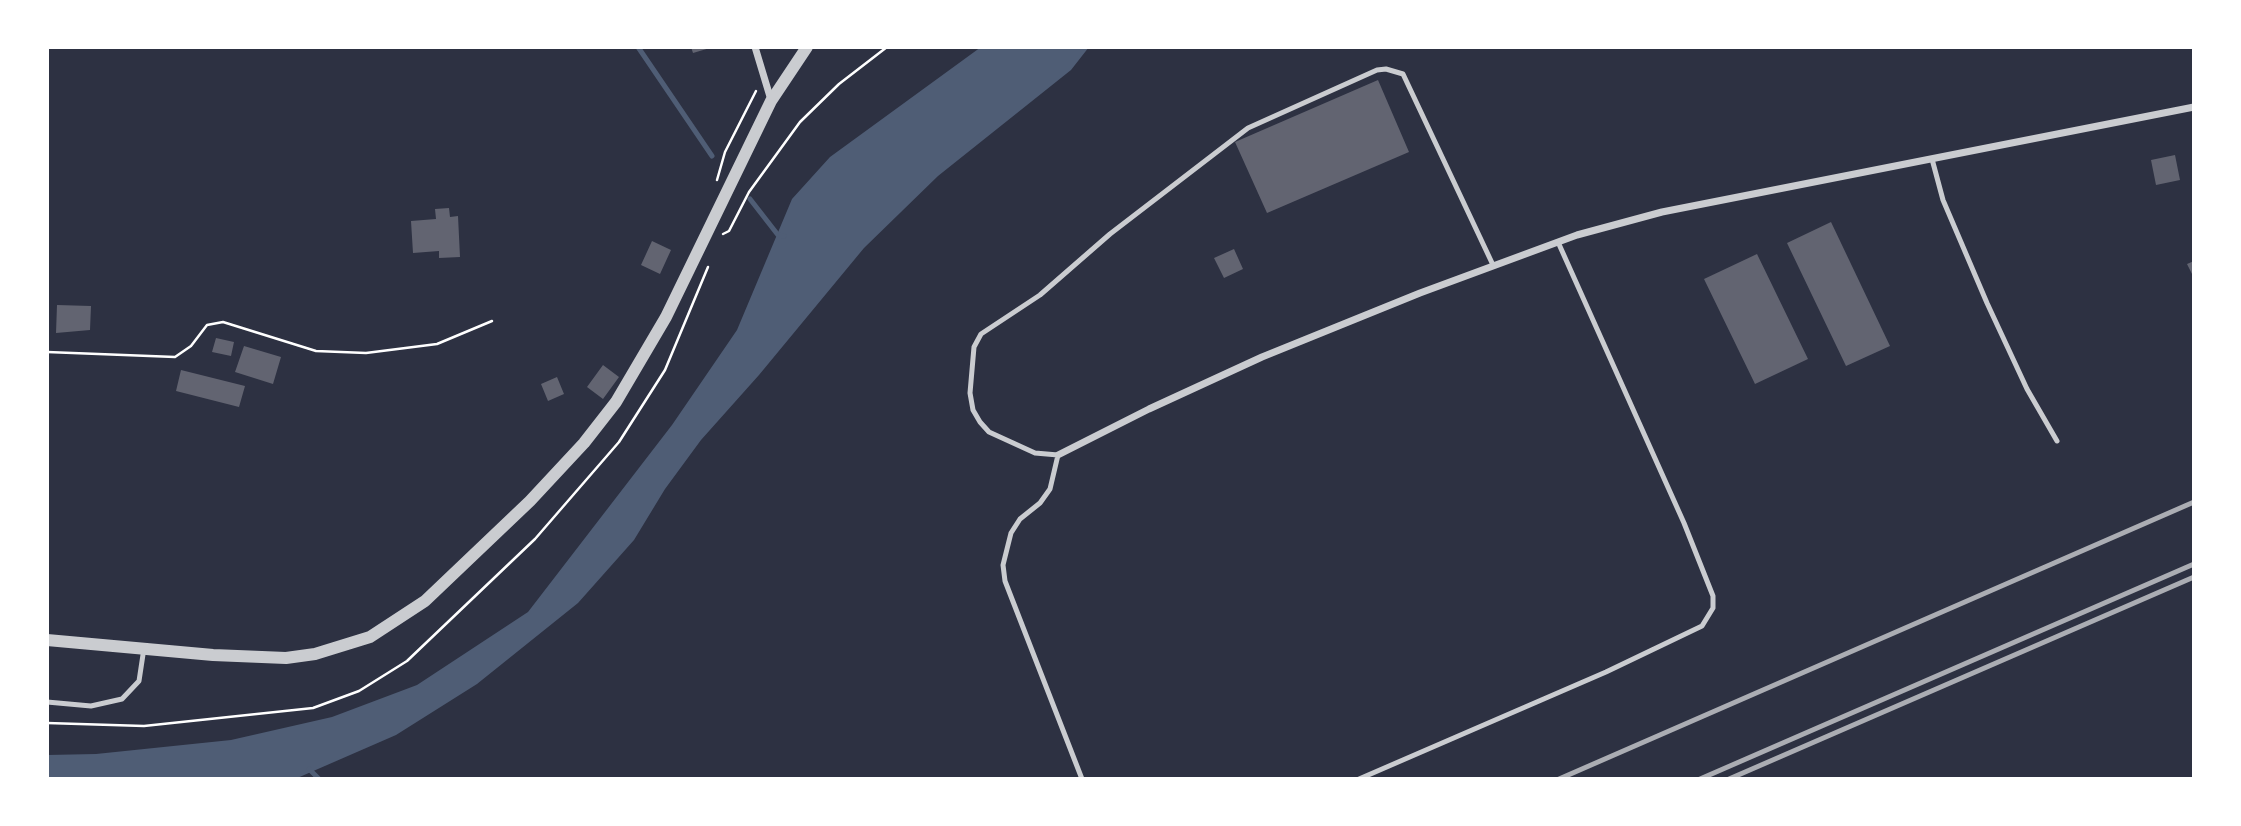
<!DOCTYPE html>
<html>
<head>
<meta charset="utf-8">
<style>
	body { margin:0 }
	#map { position:relative; width:2241px; height:826px; overflow:hidden; background:#2d3142; font-family:"Noto Sans",sans-serif }
	canvas { display:block }
	.frame { position:absolute; inset:0; border:49px solid #fff; pointer-events:none }
</style>
</head>
<body>
<div id="map">
<canvas width="2241" height="826"></canvas>
<div class="frame"></div>
</div>
<script>
const context = document.querySelector('canvas').getContext('2d');
context.lineJoin = 'round';
function fillPath(path, color) { context.fillStyle = color; context.fill(path, 'evenodd'); }
const toPath = rows => new Path2D(rows.map(r => 'M' + r).join(''));
function trace(path, color, width, dash) { context.strokeStyle = color; context.lineWidth = width; context.lineCap = dash ? 'butt' : 'round'; context.setLineDash(dash || []); context.stroke(path); }
fillPath(toPath([
	[981,47,1089,47,1071,70,938,176,864,248,759,375,701,440,665,489,634,540,578,603,477,684,396,735,295,779,47,779,47,755,96,754,231,740,332,717,417,685,528,612,672,425,737,330,792,199,830,157]
]), '#4f5d75');
trace(toPath([
	[638,47,712,156],
	[750,199,778,235,784,236],
	[309,769,319,779]
]), '#4f5d75', 5);
fillPath(toPath([
	[691,47,710,47,710,48,693,53],
	[1378,80,1409,152,1267,213,1235,142],
	[2175,155,2180,180,2156,185,2151,160],
	[449,208,450,217,458,216,460,257,439,258,439,251,413,253,411,221,436,219,435,209],
	[1831,222,1890,346,1846,366,1787,243],
	[652,241,671,250,660,274,641,265],
	[1234,249,1243,269,1224,278,1214,258],
	[1757,254,1808,359,1755,384,1704,279],
	[2194,261,2194,278,2187,264],
	[57,305,91,306,90,330,56,333],
	[216,338,234,342,231,356,212,352],
	[244,346,281,357,273,384,235,372],
	[603,365,619,377,603,399,587,387],
	[181,370,245,386,239,407,176,391],
	[557,377,564,394,548,401,541,384]
]), '#626471');
trace(toPath([
	[717,180,725,152,756,91],
	[723,234,729,231,749,192,800,122,839,84,887,47],
	[47,352,175,357,191,346,207,325,223,322,316,351,366,353,437,344,492,321],
	[47,723,144,726,313,708,359,691,407,661,535,539,619,442,665,370,708,267]
]), '#fff', 2.5);
trace(toPath([
	[1932,159,1943,200,1987,303,2027,389,2057,441],
	[47,702,91,706,122,699,139,681,144,648],
	[1082,779,1005,581,1003,565,1011,533,1020,519,1040,503,1050,489,1058,455,1035,453,989,432,980,422,973,410,970,393,974,347,981,334,1040,295,1110,234,1248,128,1377,70,1386,69,1403,74,1493,265],
	[1359,779,1606,672,1702,626,1713,608,1713,596,1684,523,1558,242]
]), '#caccd0', 5);
trace(toPath([
	[755,47,771,100],
	[1058,455,1149,409,1262,357,1420,293,1577,235,1662,212,2194,107]
]), '#caccd0', 7);
trace(toPath([
	[47,640,213,655,286,658,315,654,370,637,425,601,530,501,584,443,616,402,666,317,771,101,807,47]
]), '#caccd0', 12);
trace(toPath([
	[1559,779,2194,502],
	[1700,779,2194,564],
	[1729,779,2194,577]
]), '#abadb3', 5);
</script>
</body>
</html>
